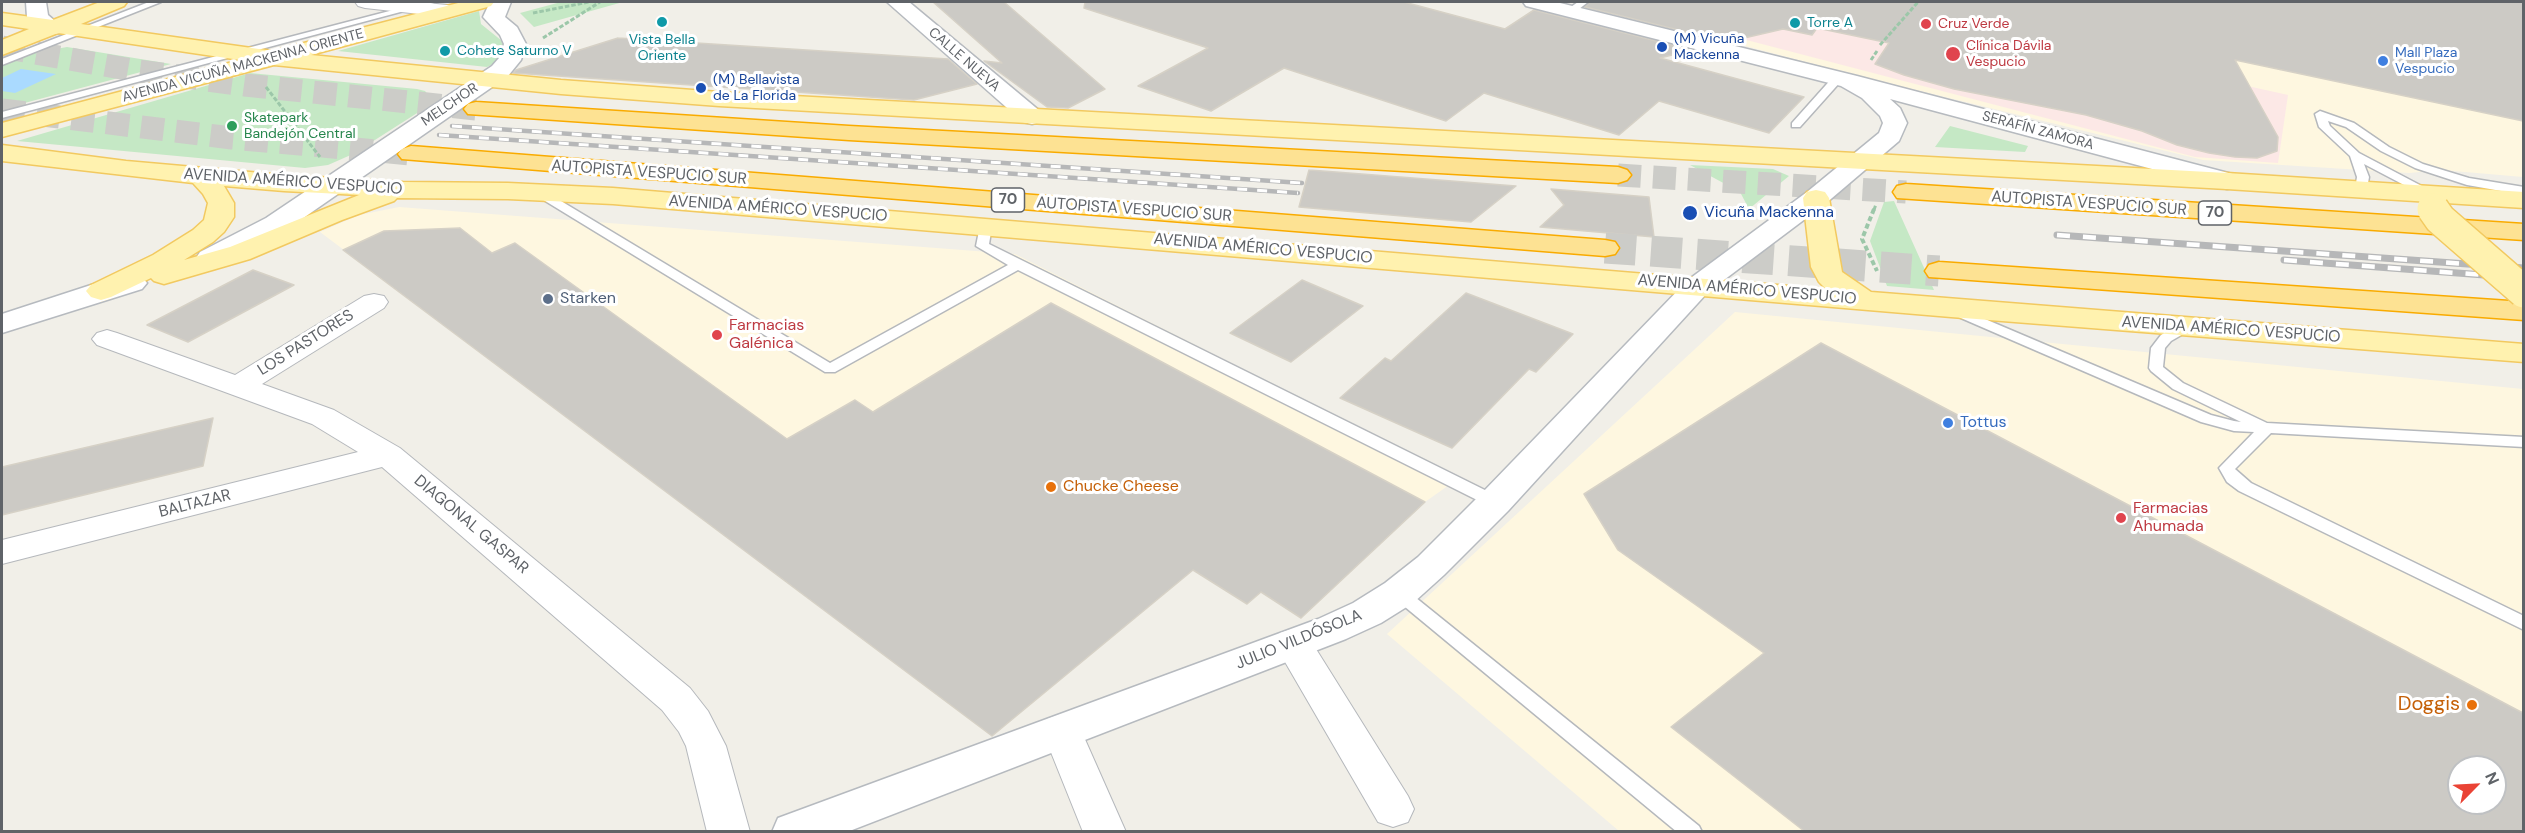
<!DOCTYPE html>
<html>
<head>
<meta charset="utf-8">
<style>
	body { margin:0 }
	#map { position:relative; width:2525px; height:833px; overflow:hidden; background:#f1efe8; font-family:"DM Sans",sans-serif }
	canvas { display:block }
	.frame { position:absolute; inset:0; border:3px solid #5f6368; pointer-events:none }
	.north { position:absolute; left:2447px; top:755px; width:60px; height:60px; box-sizing:border-box; background:#fff; border:2px solid #bfc1c3; border-radius:50%; rotate:66deg; font-size:16px; font-weight:700; line-height:24px; text-align:center; color:#5f6368 }
	.north::after { content:''; display:block; margin:auto; width:21px; height:27px; background:#ea4335; clip-path:polygon(50% 0,100% 100%,50% 72%,0 100%) }
</style>
</head>
<body>
<div id="map">
<canvas width="2525" height="833"></canvas>
<div class="frame"></div>
<div class="north">N</div>
</div>
<script>
const context = document.querySelector('canvas').getContext('2d');
context.lineJoin = 'round';
function fillPath(path, color) { context.fillStyle = color; context.fill(path, 'evenodd'); }
const toPath = rows => new Path2D(rows.map(r => 'M' + r).join(''));
function trace(path, color, width, dash) { context.strokeStyle = color; context.lineWidth = width; context.lineCap = dash ? 'butt' : 'round'; context.setLineDash(dash || []); context.stroke(path); }
function label(font, color, halo, rows, align = 'center') {
  context.font = font + ' "DM Sans",sans-serif'; context.lineWidth = 6; context.setLineDash([]); context.textBaseline = 'middle'; context.strokeStyle = halo; context.fillStyle = color; for (const [text, x, y, turn = 0] of rows) {
    context.save(); context.translate(x, y); context.rotate((+turn || 0) * Math.PI / 180); context.textAlign = isNaN(turn) ? turn : align; if (halo) context.strokeText(text, 0, 0); context.fillText(text, 0, 0); context.restore();
  }
}
fillPath(toPath([
	[1578,2,2523,2,2523,177,2442,170,2409,173,2203,160,1863,77],
	[399,207,1015,254,1459,478,1425,502,1301,618,1262,592,1247,604,1193,570,992,736,320,232,359,215],
	[1735,312,2523,389,2523,831,1619,831,1387,634],
	[2459,767,2495,767,2495,803,2459,803]
]), '#fef7e0');
fillPath(toPath([
	[1609,2,1870,2,2288,95,2278,163,2195,157,1689,25]
]), '#fce8e6');
fillPath(toPath([
	[561,2,623,2,534,27,520,13],
	[479,11,481,24,502,41,504,47,504,53,497,62,487,67,338,51],
	[67,47,171,64,2,109,2,63,28,54],
	[250,73,417,89,425,91,431,98,425,108,353,154,328,165,305,168,17,141],
	[1950,126,2028,146,2025,152,1935,147],
	[1690,165,1773,169,1789,176,1749,209,1740,192],
	[1894,201,1934,290,1887,286,1870,241,1884,202]
]), '#c5e8c5');
fillPath(toPath([
	[21,69,56,74,15,93,2,91,2,78]
]), '#aadaff');
const building = toPath([
	[933,2,1004,2,1105,89,1068,108,1047,107,984,61,1002,63,933,2],
	[1085,2,1404,2,1505,29,1534,10,1692,50,1660,58,1804,97,1769,133,1659,101,1619,135,1484,93,1446,121,1284,68,1211,111,1138,86,1208,48,1084,8,1085,2],
	[1590,2,2523,2,2523,121,2235,60,2278,137,2277,151,2257,158,2235,157,2209,153,2177,145,2142,131,2086,115,1954,89,1904,75,1875,64,1889,43,1817,28,1812,35,1783,29,1727,42,1585,7,1590,2],
	[618,38,948,59,977,84,914,100,513,73,516,70,618,38],
	[1309,170,1336,172,1516,186,1471,222,1299,207,1309,170],
	[1551,189,1649,197,1654,237,1540,227,1564,205,1551,189],
	[460,228,492,253,515,243,787,439,855,400,873,412,1051,303,1425,502,1301,618,1261,592,1247,604,1193,570,992,736,343,250,384,231,460,228],
	[253,270,294,285,188,342,147,325,253,270],
	[1302,280,1363,306,1291,362,1230,333,1302,280],
	[1466,293,1573,334,1536,372,1529,369,1452,448,1340,398,1385,358,1391,361,1466,293],
	[1821,343,2523,713,2523,831,1804,831,1671,727,1764,653,1618,550,1584,494,1821,343],
	[2459,767,2495,767,2495,803,2459,803,2459,767],
	[213,418,203,466,2,515,2,467,213,418]
]);
fillPath(building, '#cccac5');
trace(building, '#d6d1c6', 1.5);
trace(toPath([
	[2,47,132,70,245,85,476,109],
	[2,110,232,138,411,154],
	[1618,175,1906,192]
]), '#ccccc8', 23, [23, 12]);
trace(toPath([
	[1605,248,1939,271]
]), '#ccccc8', 31, [31, 15]);
const lane = toPath([
	[149,2,161,2,2,65,2,59,149,2],
	[424,2,438,2,2,118,2,112,424,2],
	[1578,2,1588,2,1574,13,1568,13,1568,9,1578,2],
	[1838,75,1843,78,1842,80,1800,127,1792,127,1792,123,1834,76,1838,75],
	[2320,111,2354,123,2389,147,2423,164,2469,178,2524,187,2524,195,2467,185,2415,168,2381,151,2346,127,2328,121,2330,126,2359,153,2435,193,2433,196,2425,196,2364,164,2369,177,2367,189,2365,192,2357,192,2355,189,2357,177,2350,156,2319,127,2315,114,2320,111],
	[541,189,830,363,1008,265,976,246,980,226,986,222,990,223,992,226,989,244,1501,498,1503,502,1501,506,1495,507,1489,506,1018,270,835,372,825,372,537,196,535,193,541,189],
	[1959,308,2211,415,2234,421,2241,422,2173,389,2151,371,2149,368,2151,348,2161,335,2180,324,2190,324,2192,327,2190,330,2171,341,2165,348,2163,367,2183,383,2267,423,2524,437,2524,447,2271,433,2235,469,2251,483,2524,616,2524,630,2239,491,2227,482,2219,468,2254,432,2234,431,2201,422,1954,315,1952,312,1959,308],
	[1399,587,1405,589,1699,826,1702,832,1677,832,1393,597,1390,593,1393,589,1399,587]
]);
const street = toPath([
	[355,2,415,2,447,5,454,7,457,11,454,15,447,17,365,8,358,6,355,2],
	[374,294,384,296,388,302,384,308,262,384,334,410,400,448,690,688,708,711,726,746,750,832,707,832,686,746,679,732,662,710,382,467,2,564,2,540,358,452,312,424,97,345,92,339,97,333,107,330,117,333,235,375,364,296,374,294],
	[1293,629,1306,633,1408,796,1414,809,1408,822,1393,827,1378,822,1274,643,1280,633,1293,629],
	[1062,714,1076,719,1126,832,1083,832,1042,730,1048,719,1062,714]
]);
const secondary = toPath([
	[26,2,46,2,48,15,63,28,60,33,52,34,44,33,30,22,27,17,26,2],
	[490,2,511,2,505,17,517,27,526,44,521,60,508,76,286,230,220,264,210,267,200,264,196,258,200,252,266,218,492,66,499,58,504,44,500,35,483,17,490,2],
	[887,2,909,2,1041,112,1044,117,1041,122,1032,124,1023,122,887,2],
	[1523,2,1556,2,1857,76,2236,175,2240,181,2236,187,2227,189,1890,99,1900,108,1907,123,1899,141,1825,204,1708,292,1508,511,1444,575,1413,603,1381,623,1346,639,847,832,772,832,778,818,1318,619,1353,603,1385,583,1418,557,1482,493,1688,280,1807,192,1879,133,1883,123,1880,116,1862,98,1841,86,1526,6,1523,2],
	[132,274,142,277,147,283,142,289,2,333,2,314,91,285,132,274]
]);
const primary = toPath([
	[100,2,127,2,124,6,81,24,273,51,462,2,494,2,491,6,311,55,561,80,719,92,2227,173,2524,192,2524,208,2227,189,719,106,561,94,274,65,2,137,2,123,240,60,58,33,2,55,2,40,29,29,2,25,2,13,53,20,100,2],
	[2,145,126,161,284,175,403,182,508,183,613,188,1826,289,1819,282,1811,267,1803,198,1807,192,1816,190,1825,192,1829,198,1842,272,1871,292,2524,344,2524,362,1951,317,613,204,508,199,397,198,394,201,342,220,250,259,164,284,154,281,151,278,111,297,101,300,91,297,86,291,91,285,153,255,193,230,204,220,208,203,203,194,193,183,2,161,2,145],
	[224,186,284,191,359,195,230,247,184,260,213,242,224,232,234,217,234,203,224,186]
]);
const highway = toPath([
	[476,102,849,126,1618,167,1627,170,1631,175,1627,180,1618,183,849,140,468,114,464,109,468,104,476,102],
	[411,146,1605,240,1615,242,1619,248,1615,254,1605,256,402,159,398,154,402,149,411,146],
	[1906,184,2524,224,2524,240,1897,198,1893,192,1897,186,1906,184],
	[1939,262,2524,302,2524,320,1929,277,1925,271,1929,265,1939,262]
]);
trace(lane, '#b5b8bc', 3);
trace(street, '#b5b8bc', 2);
trace(secondary, '#b6babf', 3);
trace(primary, '#f2c960', 3);
trace(highway, '#f9ab00', 3);
trace(toPath([
	[533,13,589,2],
	[543,38,600,2],
	[1880,45,1918,2],
	[1871,60,1877,51],
	[266,87,320,157],
	[1874,210,1876,204]
]), '#9cc7a9', 3, [4.5, 2]);
trace(toPath([
	[1874,209,1862,239,1877,271]
]), '#9cc7a9', 4, [5, 3]);
fillPath(lane, '#fff');
fillPath(street, '#fff');
fillPath(secondary, '#fff');
fillPath(primary, '#fff2af');
fillPath(highway, '#fde293');
const railFar1 = toPath([
	[452,126,1302,183],
	[439,135,1298,193]
]);
const rail = toPath([
	[2057,235,2524,268],
	[2284,260,2524,278]
]);
trace(railFar1, '#b6b7b8', 4.5);
trace(rail, '#b6b7b8', 7);
trace(railFar1, '#fff', 3, [10]);
trace(rail, '#fff', 4.5, [13]);
const primaryBridgeFar1 = toPath([
	[2431,205,2434,210]
]);
const primaryBridge = toPath([
	[2433,209,2440,219,2524,292]
]);
trace(primaryBridgeFar1, '#f2c960', 26, []);
trace(primaryBridge, '#f2c960', 34, []);
trace(primaryBridgeFar1, '#fff2af', 23);
trace(primaryBridge, '#fff2af', 31);
for (const [x, y, r, color] of [
	[662,22,6,"#0f9aa8"],
	[1795,23,6,"#0f9aa8"],
	[1926,24,6,"#e0444e"],
	[1662,47,6,"#1a4fb4"],
	[445,51,6,"#0f9aa8"],
	[1953,54,8,"#e0444e"],
	[2383,61,6,"#3f7fe0"],
	[701,88,6,"#1a4fb4"],
	[232,126,6,"#2e9e5b"],
	[1690,213,8,"#1a4fb4"],
	[548,299,6,"#5c6f8a"],
	[717,335,6,"#e0444e"],
	[1948,423,6,"#3f7fe0"],
	[1051,487,6,"#e8710a"],
	[2121,518,6,"#e0444e"],
	[2472,705,6,"#e8710a"]
]) { const dot = new Path2D(); dot.arc(x, y, r, 0, 2 * Math.PI); context.fillStyle = color; context.fill(dot); trace(dot, '#fff', 2); }
label('14px', '#0d838f', '#fff', [
	["Torre A",1807,23],
	["Vista Bella",662,40,"center"],
	["Oriente",662,56,"center"],
	["Cohete Saturno V",457,51]
], 'left');
label('14px', '#be3a42', '#fff', [
	["Cruz Verde",1938,24],
	["Clínica Dávila",1966,46],
	["Vespucio",1966,62]
], 'left');
label('14px', '#164399', '#fff', [
	["(M) Vicuña",1674,39],
	["Mackenna",1674,55],
	["(M) Bellavista",713,80],
	["de La Florida",713,96]
], 'left');
label('14px', '#366cbe', '#fff', [
	["Mall Plaza",2395,53],
	["Vespucio",2395,69]
], 'left');
label('14px', '#5f6368', '#fff', [
	["CALLE NUEVA",964,60,41],
	["AVENIDA VICUÑA MACKENNA ORIENTE",243,66,-15],
	["MELCHOR",450,105,-34],
	["SERAFÍN ZAMORA",2038,131,15]
]);
label('14px', '#27864d', '#fff', [
	["Skatepark",244,118],
	["Bandejón Central",244,134]
], 'left');
for (const [x, y, w] of [
	[1008,200,33],
	[2215,213,33]
]) { const box = new Path2D(); box.roundRect(x - w / 2, y - 12, w, 24, 4.5); context.fillStyle = '#fff'; context.fill(box); trace(box, '#5f6368', 1.5); }
label('bold 15px', '#5f6368', null, [
	["70",1008,200],
	["70",2215,213]
]);
label('16px', '#5f6368', '#fff', [
	["AUTOPISTA VESPUCIO SUR",649,173,4],
	["AVENIDA AMÉRICO VESPUCIO",293,182,4],
	["AUTOPISTA VESPUCIO SUR",2089,204,4],
	["AVENIDA AMÉRICO VESPUCIO",778,209,4],
	["AUTOPISTA VESPUCIO SUR",1134,210,4],
	["AVENIDA AMÉRICO VESPUCIO",1263,249,5],
	["AVENIDA AMÉRICO VESPUCIO",1747,290,5],
	["AVENIDA AMÉRICO VESPUCIO",2231,330,4],
	["LOS PASTORES",306,343,-32],
	["BALTAZAR",195,504,-14],
	["DIAGONAL GASPAR",471,525,40],
	["JULIO VILDÓSOLA",1299,640,-22]
]);
label('16px', '#164399', '#fff', [
	["Vicuña Mackenna",1704,213]
], 'left');
label('16px', '#4e5e75', '#fff', [
	["Starken",560,299]
], 'left');
label('16px', '#be3a42', '#fff', [
	["Farmacias",729,326],
	["Galénica",729,344],
	["Farmacias",2133,509],
	["Ahumada",2133,527]
], 'left');
label('16px', '#366cbe', '#fff', [
	["Tottus",1960,423]
], 'left');
label('16px', '#c56008', '#fff', [
	["Chucke Cheese",1063,487]
], 'left');
label('20px', '#c56008', '#fff', [
	["Doggis",2460,705]
], 'right');
</script>
</body>
</html>
